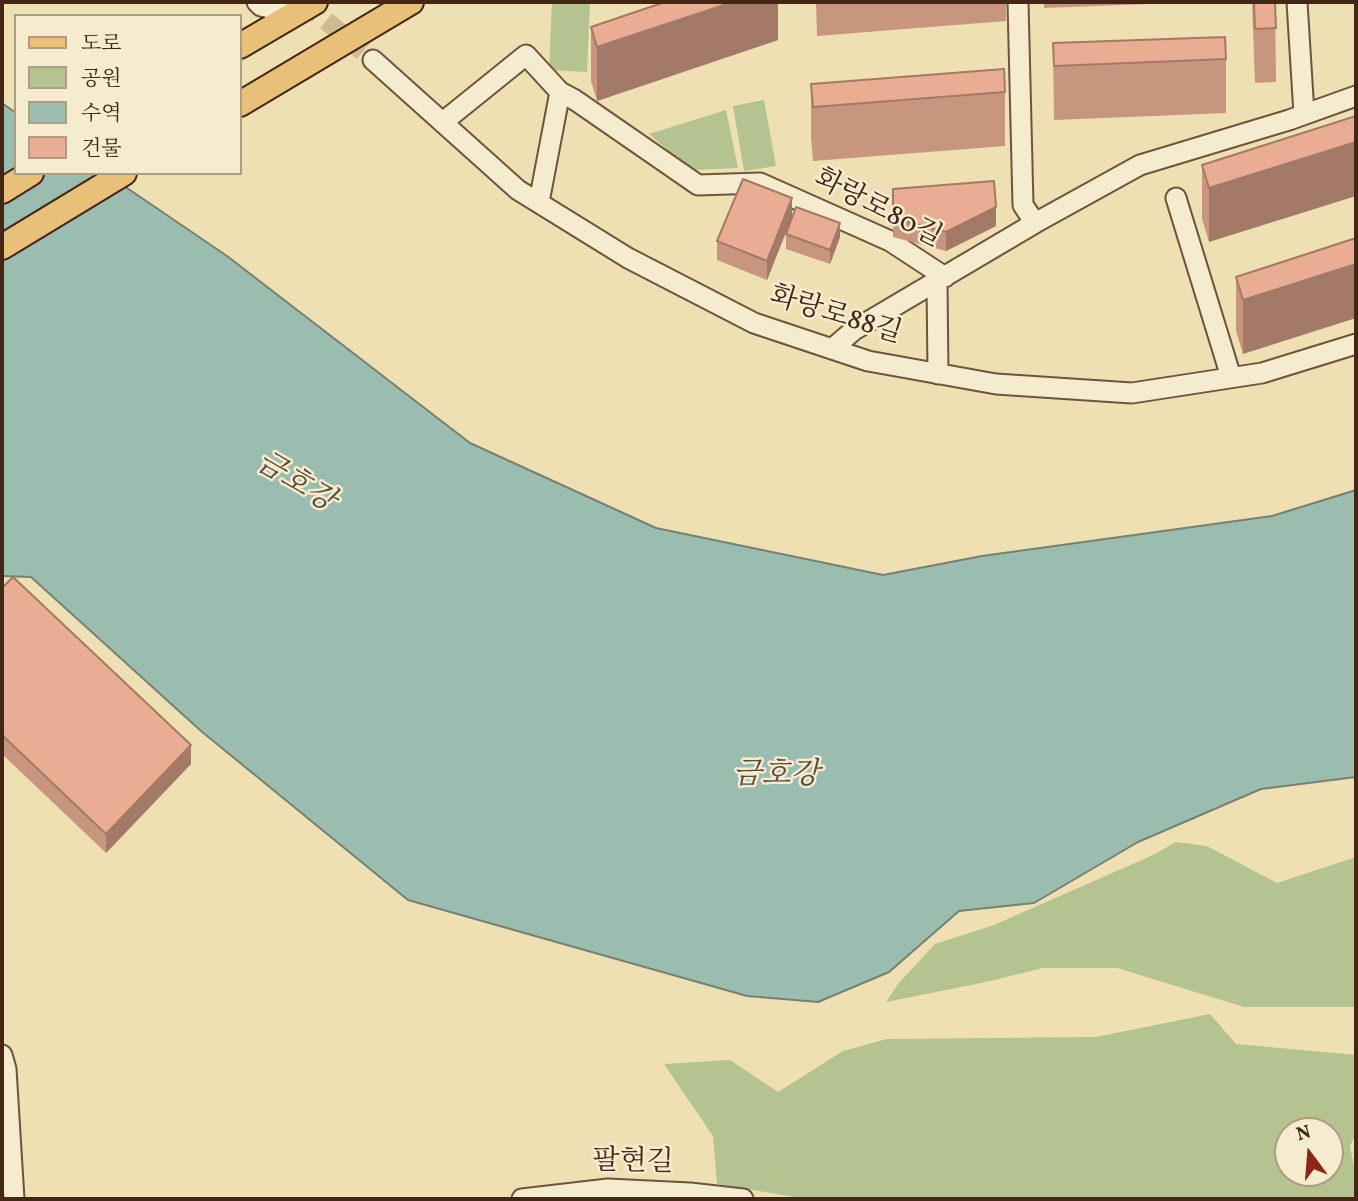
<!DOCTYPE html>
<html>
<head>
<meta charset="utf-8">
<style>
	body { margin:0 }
	#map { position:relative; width:1358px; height:1201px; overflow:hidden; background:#efe0b3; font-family:Vollkorn,"Noto Serif KR",serif }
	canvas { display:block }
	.frame { position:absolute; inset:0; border:4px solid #432616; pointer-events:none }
	.legend { position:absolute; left:14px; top:14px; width:228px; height:161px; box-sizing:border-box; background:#f5ebce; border:2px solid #ae9c84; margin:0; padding:9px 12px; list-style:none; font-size:21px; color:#432616 }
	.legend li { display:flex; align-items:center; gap:14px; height:35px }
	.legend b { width:35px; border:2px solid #ae9c84 }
	.north { position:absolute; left:1274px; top:1117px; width:70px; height:70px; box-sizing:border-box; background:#f5ebce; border:2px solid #ae9c84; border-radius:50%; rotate:344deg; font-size:19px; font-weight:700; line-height:28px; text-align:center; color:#432616 }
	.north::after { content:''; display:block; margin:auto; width:24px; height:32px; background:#8f2418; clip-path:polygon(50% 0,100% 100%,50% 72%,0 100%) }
</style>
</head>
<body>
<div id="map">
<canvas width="1358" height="1201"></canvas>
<div class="frame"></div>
<ul class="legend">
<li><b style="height:9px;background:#e8c07a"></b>도로</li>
<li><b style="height:19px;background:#b4c390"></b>공원</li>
<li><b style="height:19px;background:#9abdaf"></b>수역</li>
<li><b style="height:19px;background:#e9ad94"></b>건물</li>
</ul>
<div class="north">N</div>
</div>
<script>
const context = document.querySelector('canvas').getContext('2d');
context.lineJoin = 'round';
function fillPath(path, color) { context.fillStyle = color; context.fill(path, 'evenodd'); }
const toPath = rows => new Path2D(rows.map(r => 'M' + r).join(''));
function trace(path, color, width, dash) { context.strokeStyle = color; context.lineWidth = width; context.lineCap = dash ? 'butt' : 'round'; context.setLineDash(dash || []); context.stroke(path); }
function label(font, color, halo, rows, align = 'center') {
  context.font = font + ' Vollkorn,"Noto Serif KR",serif'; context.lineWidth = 5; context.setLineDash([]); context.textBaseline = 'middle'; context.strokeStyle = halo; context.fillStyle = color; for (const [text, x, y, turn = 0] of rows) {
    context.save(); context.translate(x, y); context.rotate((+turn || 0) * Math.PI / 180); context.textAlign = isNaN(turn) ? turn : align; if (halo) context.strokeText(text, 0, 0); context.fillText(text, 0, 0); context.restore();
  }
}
fillPath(toPath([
	[552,2,590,3,587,72,549,70],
	[764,100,776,166,744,171,733,106],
	[726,110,738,168,691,170,649,134],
	[1176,842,1207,846,1277,883,1356,857,1356,1007,1244,1007,1117,968,1043,968,986,982,886,1002,898,984,935,944,994,925,1153,855],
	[1210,1014,1236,1044,1356,1055,1356,1134,1350,1146,1356,1176,1356,1199,806,1199,717,1184,713,1136,664,1064,730,1060,778,1092,843,1051,887,1039,1096,1037],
	[1330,1131,1330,1173,1288,1173,1288,1131]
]), '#b4c390');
const water = toPath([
	[2,103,16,113,16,173,105,173,227,256,470,443,656,528,883,575,982,556,1272,516,1356,490,1356,777,1261,789,1138,842,1034,903,959,911,889,972,818,1002,747,996,408,900,201,731,31,577,2,576,2,103]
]);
fillPath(water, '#9abdaf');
trace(water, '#778172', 2);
trace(toPath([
	[304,2,373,60]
]), '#cdbb94', 19, [19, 10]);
const minor = toPath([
	[257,2,261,6,295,14],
	[1018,2,1023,205,1035,223],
	[1297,2,1304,114],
	[373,60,518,190,628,258,754,323,868,361,996,384,1132,393,1262,373,1356,344],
	[443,122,526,55,560,92,575,100,698,185,760,183,890,241,945,277],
	[1176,198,1231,377],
	[539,202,560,92],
	[937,282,938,374],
	[832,349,854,330,1035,223,1140,165,1289,120,1356,96],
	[2,1055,6,1069,14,1199],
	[522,1199,608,1189,690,1193,743,1199]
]);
const major = toPath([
	[240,46,315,2],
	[240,104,411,2],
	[2,191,31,173],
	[2,247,124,173]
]);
trace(minor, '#6e543d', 23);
trace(major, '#432616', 28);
trace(minor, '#f5ebce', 19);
trace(major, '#e8c07a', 24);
fillPath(toPath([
	[778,2,778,40,597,101,591,81,591,27],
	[816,2,1006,2,1006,21,817,36],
	[1044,2,1202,2,1044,8],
	[1252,2,1275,2,1276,82,1255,83],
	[1053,43,1226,59,1226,113,1054,120],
	[811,84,1005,92,1005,146,813,161,811,138],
	[1356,116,1209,242,1202,219,1202,165],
	[893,189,996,226,946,251,893,237],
	[792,217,767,280,717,260,717,241],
	[786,234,840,237,830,264,786,249],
	[1356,238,1243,354,1236,331,1236,277],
	[2,588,191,764,106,853,2,754]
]), '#c8957f');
fillPath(toPath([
	[733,2,778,2,778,40,597,101,597,47],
	[1356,142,1356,196,1209,242,1209,188],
	[792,198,792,217,767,280,767,261],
	[996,207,996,226,946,251,946,232],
	[840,223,840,237,830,264,830,250],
	[1356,264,1356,318,1243,354,1243,300],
	[191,745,191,764,106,853,106,834]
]), '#a37968');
const building = toPath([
	[665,2,733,2,597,47,591,27,665,2],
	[1254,2,1275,2,1276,28,1255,29,1254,2],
	[1225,37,1226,59,1054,66,1053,43,1225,37],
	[1004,69,1005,92,813,107,811,84,1004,69],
	[1356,116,1356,142,1209,188,1202,165,1356,116],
	[743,179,792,198,767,261,717,241,743,179],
	[994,181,996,207,946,232,893,218,893,189,994,181],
	[796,207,840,223,830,250,786,234,796,207],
	[1356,238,1356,264,1243,300,1236,277,1356,238],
	[13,577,191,745,106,834,2,735,2,588,13,577]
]);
fillPath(building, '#e9ad94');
trace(building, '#a37968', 2);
label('28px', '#432616', '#f5ebce', [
	["화랑로80길",877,210,27],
	["화랑로88길",835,317,17],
	["팔현길",633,1164,1]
]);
label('italic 30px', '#594c3c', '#f5ebce', [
	["금호강",294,484,31],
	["금호강",776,777]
]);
</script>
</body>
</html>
